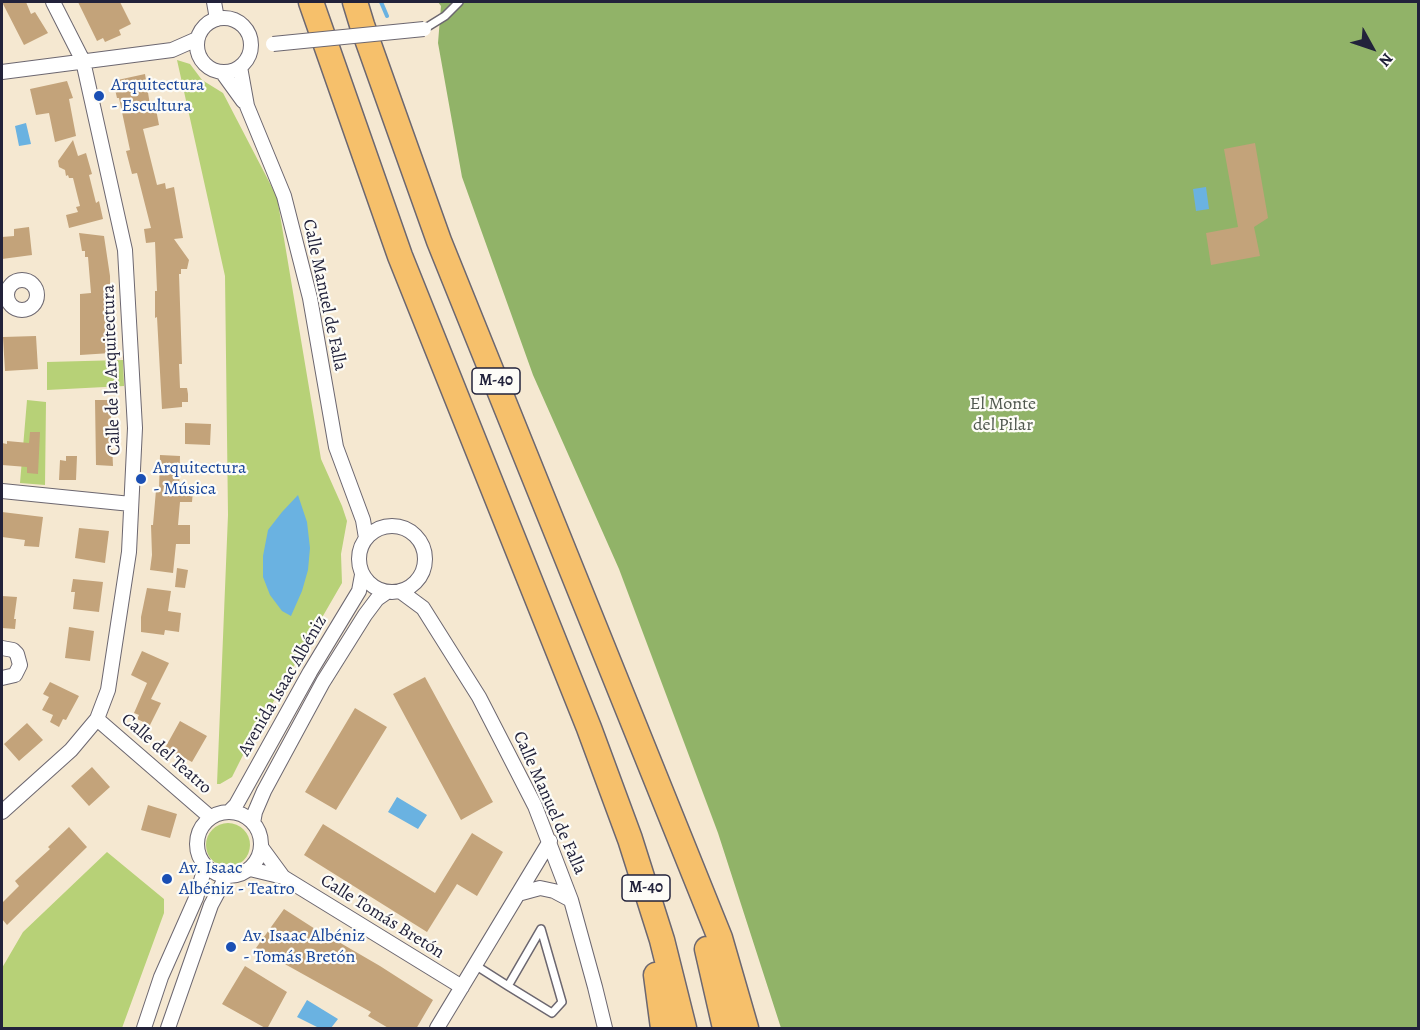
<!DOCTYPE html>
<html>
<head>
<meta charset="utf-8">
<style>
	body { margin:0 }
	#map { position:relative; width:1420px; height:1030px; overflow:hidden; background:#f5e8d1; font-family:Alegreya,serif }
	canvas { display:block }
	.frame { position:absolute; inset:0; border:3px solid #22223b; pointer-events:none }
	.north { position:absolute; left:1342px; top:18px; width:60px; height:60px; -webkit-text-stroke:4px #fdfcf7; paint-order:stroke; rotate:130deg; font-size:16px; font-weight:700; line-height:24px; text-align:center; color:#22223b }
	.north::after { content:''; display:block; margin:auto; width:21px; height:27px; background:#22223b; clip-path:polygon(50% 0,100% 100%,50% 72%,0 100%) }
</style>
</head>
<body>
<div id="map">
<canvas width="1420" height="1030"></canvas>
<div class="frame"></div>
<div class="north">N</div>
</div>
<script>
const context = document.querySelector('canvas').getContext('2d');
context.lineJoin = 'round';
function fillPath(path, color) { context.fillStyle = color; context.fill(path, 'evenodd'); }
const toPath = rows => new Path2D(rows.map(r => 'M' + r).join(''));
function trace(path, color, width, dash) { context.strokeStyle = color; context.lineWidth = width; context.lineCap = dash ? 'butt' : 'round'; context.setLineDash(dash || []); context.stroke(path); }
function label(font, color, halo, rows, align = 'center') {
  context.font = font + ' Alegreya,serif'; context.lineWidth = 4.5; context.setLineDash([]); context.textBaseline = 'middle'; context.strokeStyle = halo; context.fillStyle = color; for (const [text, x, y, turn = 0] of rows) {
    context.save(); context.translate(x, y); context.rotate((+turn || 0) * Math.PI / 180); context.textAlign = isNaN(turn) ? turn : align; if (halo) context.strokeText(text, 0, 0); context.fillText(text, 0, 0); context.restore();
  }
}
fillPath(toPath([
	[177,60,190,64,202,80,223,93,277,197,321,459,342,506,347,521,341,554,342,583,246,749,232,777,220,784,217,784,228,515,225,276],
	[123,360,124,386,47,390,47,362],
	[27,400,46,402,45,485,20,483],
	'206 845a22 22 0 1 1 44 0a22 22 0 1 1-44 0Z',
	[107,852,164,899,164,913,122,1028,2,1028,2,968,23,932]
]), '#b7d177');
fillPath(toPath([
	[438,2,1418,2,1418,1028,781,1028,718,833,619,569,533,375,462,177,438,43,441,6]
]), '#91b368');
fillPath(toPath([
	[26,123,31,144,19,146,15,126],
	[1206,187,1209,209,1196,211,1193,189],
	[298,495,307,522,310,548,308,570,302,591,291,616,282,611,270,595,263,577,263,556,268,530,282,512],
	[397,797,427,815,418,829,388,812],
	[307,1000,338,1019,331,1028,319,1028,297,1017]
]), '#6ab2e1');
trace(toPath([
	[381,2,387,16]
]), '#6ab2e1', 4);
fillPath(toPath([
	[2,2,26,2,31,14,35,12,48,33,24,45],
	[78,2,120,2,131,24,119,30,121,35,105,42,103,38,97,41],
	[145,74,150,105,155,104,159,125,143,129,157,185,165,183,166,189,174,187,183,238,174,239,189,260,187,269,181,269,181,274,179,274,182,364,179,364,180,388,187,388,188,394,188,402,182,402,182,407,162,409,157,317,155,318,155,291,157,291,155,242,146,243,144,229,151,228,137,173,132,174,126,151,130,150,119,98,117,98,113,81],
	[67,81,73,98,69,99,76,136,55,142,49,113,36,115,30,89],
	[73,140,78,156,86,153,92,174,89,175,96,203,99,201,103,219,69,228,66,215,78,212,76,207,80,206,73,178,69,178,68,175,66,176,65,170,59,167,58,161],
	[1255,143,1268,218,1254,227,1260,256,1211,265,1206,233,1238,227,1224,149],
	[29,227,32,255,2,259,2,237,14,236,14,229],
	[79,233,104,236,110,276,111,353,80,355,80,294,91,293,88,257,85,257,85,251,82,251],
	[36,336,38,369,5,371,3,337],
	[95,400,110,400,113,466,96,465],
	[185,423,211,424,210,445,185,444],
	[30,432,40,432,38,474,27,473,27,467,2,465,2,443,7,444,7,441,29,443],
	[160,455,180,456,179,491,193,491,192,502,180,502,178,525,190,525,190,544,176,544,173,573,150,570,152,555,151,525,153,525,156,490,159,490],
	[66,456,77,456,76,480,59,480,60,460,66,461],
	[2,512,43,517,39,547,24,546,25,540,2,537],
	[79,528,109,531,105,563,75,558],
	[177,568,188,570,185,588,175,587],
	[73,579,103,582,99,612,73,609,75,592,71,592],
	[147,588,171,591,168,611,181,613,179,632,165,630,164,635,141,632,141,617],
	[2,596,17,597,14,619,16,619,15,629,2,628],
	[69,627,94,631,90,661,65,658],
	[142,651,169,663,151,699,161,703,150,725,137,719,139,715,134,713,147,683,131,675],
	[425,677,493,802,461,820,393,694],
	[50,682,79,696,66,720,63,719,59,727,50,722,53,715,42,710,49,697,43,694],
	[355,708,387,727,336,810,305,792],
	[180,721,207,736,192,762,165,748],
	[27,723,43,740,19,761,4,744],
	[92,767,110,787,89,806,71,786],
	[148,805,177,814,170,838,141,830],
	[323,824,435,893,472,833,503,852,477,896,457,884,427,932,304,855],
	[69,827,87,847,7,925,2,919,2,903,19,886,15,881,50,849,48,847],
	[284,909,337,943,337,941,380,966,433,1000,416,1029,390,1029,368,1016,371,1012,256,948],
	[245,966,287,992,267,1029,222,1004]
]), '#c3a37a');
const lane = toPath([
	[424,29,445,16,459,2],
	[475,965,508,986,552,1013,562,1002,541,929,508,986]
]);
const street = toPath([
	[214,2,217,19],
	'197 45a27 27 0 1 1 54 0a27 27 0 1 1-54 0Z',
	[240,67,247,106,284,196,310,298,336,447,363,520,366,538],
	[2,72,172,50,197,39],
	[222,72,243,101],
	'7 295a15 15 0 1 1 30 0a15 15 0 1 1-30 0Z',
	[2,491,131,504],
	'359 559a33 33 0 1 1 66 0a33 33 0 1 1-66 0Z',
	[400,591,423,608,479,697,535,806,571,900,595,987,605,1028],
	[2,648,13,650,17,654,20,665,15,675,2,678],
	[97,719,210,817],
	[230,811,236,805,310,672,359,591,362,575],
	'197 844a32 32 0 1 1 64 0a32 32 0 1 1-64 0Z',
	[2,812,71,750,97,719,108,690,129,552,135,428,125,250,83,61,53,2],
	[253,823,255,812,264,791,323,682,365,615,377,599,387,592],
	[261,847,283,877],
	[250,869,283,877,462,987],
	[518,894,540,888,554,891,571,900],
	[144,1028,161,977,196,898,205,867],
	[168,1028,211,905,226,877],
	[437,1028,550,841]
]);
const highway = toPath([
	[311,2,400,256,589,728,630,839,662,940,684,1028],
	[355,2,362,25,439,241,720,938,746,1028],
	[707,949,725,1028],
	[656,975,663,1028]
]);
trace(lane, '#6c6770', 10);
trace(street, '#6c6770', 16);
trace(highway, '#6c6770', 27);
trace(lane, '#fff', 7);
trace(street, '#fff', 14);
trace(highway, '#f6c06b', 24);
const streetBridge = toPath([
	[273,44,424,29]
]);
trace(streetBridge, '#6c6770', 16, []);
trace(streetBridge, '#fff', 14);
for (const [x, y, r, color] of [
	[99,96,6,"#1a4fb4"],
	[141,479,6,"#1a4fb4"],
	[167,879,6,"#1a4fb4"],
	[231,947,6,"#1a4fb4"]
]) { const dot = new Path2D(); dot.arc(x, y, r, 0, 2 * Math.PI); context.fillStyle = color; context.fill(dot); trace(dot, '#fdfcf7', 2); }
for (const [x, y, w] of [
	[496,381,48],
	[646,888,48]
]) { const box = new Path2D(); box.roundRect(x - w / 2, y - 13, w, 26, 4.5); context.fillStyle = '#fdfcf7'; context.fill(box); trace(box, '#22223b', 1.5); }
label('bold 16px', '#22223b', null, [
	["M-40",496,381],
	["M-40",646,888]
]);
label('18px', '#164399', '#fdfcf7', [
	["Arquitectura",111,86],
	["- Escultura",111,107],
	["Arquitectura",153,469],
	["- Música",153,490],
	["Av. Isaac",179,869],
	["Albéniz - Teatro",179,890],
	["Av. Isaac Albéniz",243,937],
	["- Tomás Bretón",243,958]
], 'left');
label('18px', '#22223b', '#fdfcf7', [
	["Calle Manuel de Falla",324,295,78],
	["Calle de la Arquitectura",112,370,-92],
	["Avenida Isaac Albéniz",283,686,-60],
	["Calle del Teatro",166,754,41],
	["Calle Manuel de Falla",549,803,66],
	["Calle Tomás Bretón",382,917,32]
]);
label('18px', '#4f574d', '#fdfcf7', [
	["El Monte",1003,405],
	["del Pilar",1003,426]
]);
</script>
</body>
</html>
